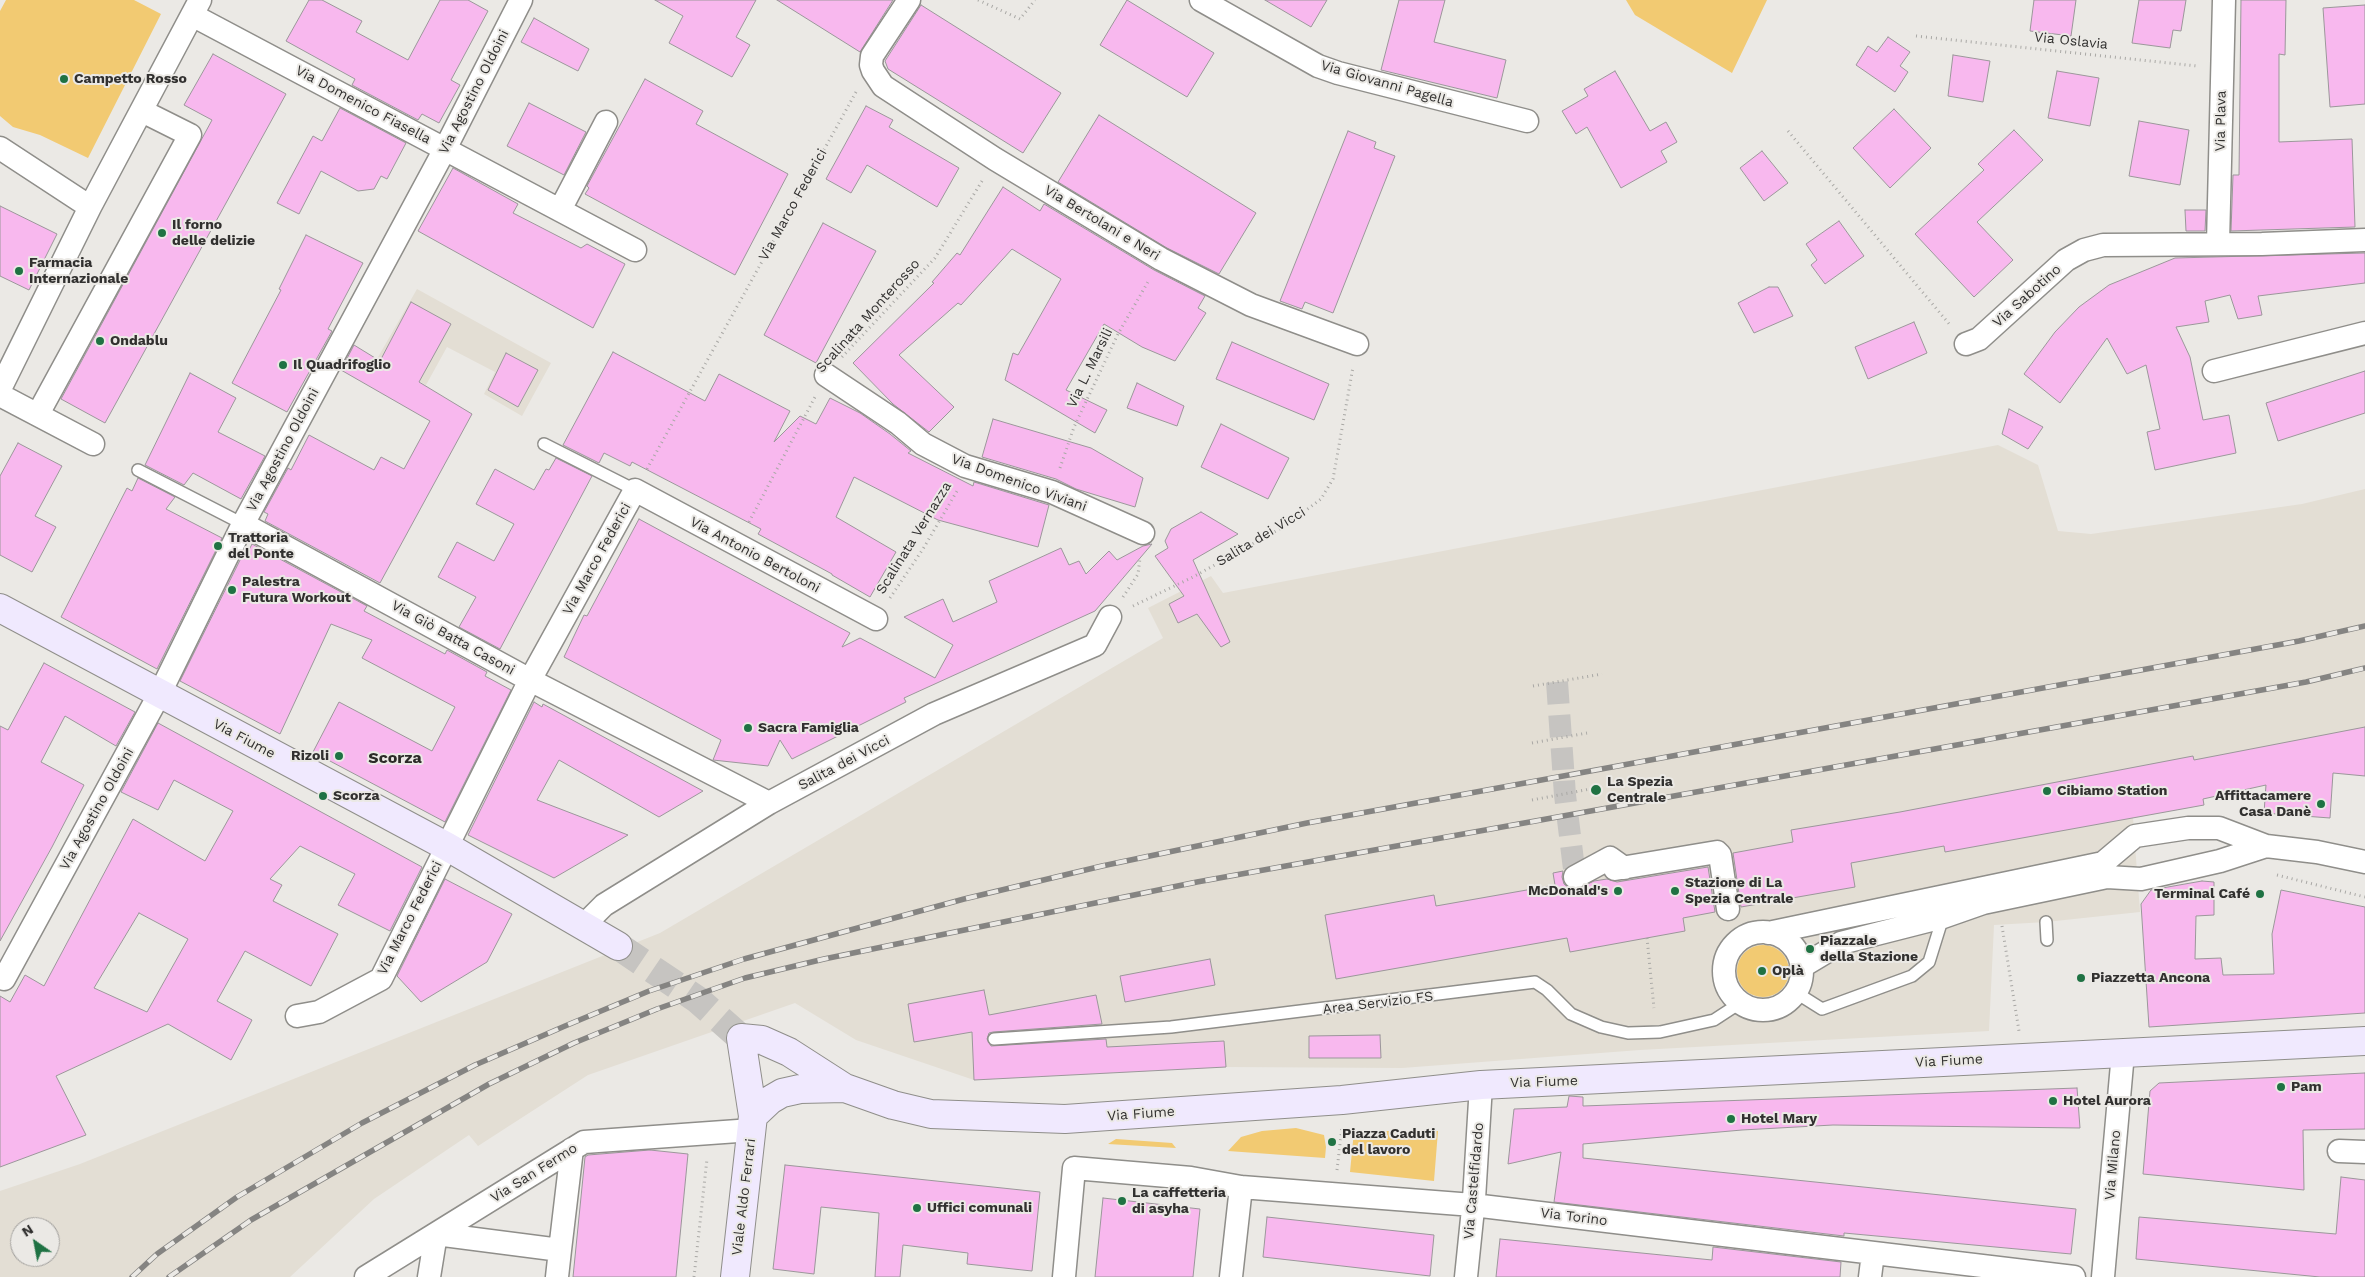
<!DOCTYPE html>
<html>
<head>
<meta charset="utf-8">
<style>
	body { margin:0 }
	#map { position:relative; width:2365px; height:1277px; overflow:hidden; background:#ebe9e5; font-family:"Work Sans",sans-serif }
	canvas { display:block }
	.north { position:absolute; left:10px; top:1217px; width:50px; height:50px; box-sizing:border-box; background:#ebe9e5; border:1px solid #a19f9c; border-radius:50%; rotate:327deg; font-size:14px; font-weight:700; line-height:20px; text-align:center; color:#31302f }
	.north::after { content:''; display:block; margin:auto; width:18px; height:22px; background:#1f7243; clip-path:polygon(50% 0,100% 100%,50% 72%,0 100%) }
</style>
</head>
<body>
<div id="map">
<canvas width="2365" height="1277"></canvas>
<div class="north">N</div>
</div>
<script>
const context = document.querySelector('canvas').getContext('2d');
context.lineJoin = 'round';
function fillPath(path, color) { context.fillStyle = color; context.fill(path, 'evenodd'); }
const toPath = rows => new Path2D(rows.map(r => 'M' + r).join(''));
function trace(path, color, width, dash) { context.strokeStyle = color; context.lineWidth = width; context.lineCap = dash ? 'butt' : 'round'; context.setLineDash(dash || []); context.stroke(path); }
function label(font, color, halo, rows, align = 'center') {
  context.font = font + ' "Work Sans",sans-serif'; context.lineWidth = 4; context.setLineDash([]); context.textBaseline = 'middle'; context.strokeStyle = halo; context.fillStyle = color; for (const [text, x, y, turn = 0] of rows) {
    context.save(); context.translate(x, y); context.rotate((+turn || 0) * Math.PI / 180); context.textAlign = isNaN(turn) ? turn : align; if (halo) context.strokeText(text, 0, 0); context.fillText(text, 0, 0); context.restore();
  }
}
fillPath(toPath([
	[417,289,551,363,522,416,484,394,495,372,447,347,426,385,377,359],
	[1998,445,2038,465,2058,531,2091,534,2302,504,2365,489,2365,753,2333,773,2330,818,2264,813,2265,785,2203,799,2204,805,2133,818,2140,912,2046,922,1994,925,1989,1031,1640,1050,1402,1068,1226,1067,974,1080,856,1040,795,1003,588,1075,478,1146,469,1135,374,1199,290,1277,0,1277,0,1191,80,1164,660,933,1163,638,1148,608,1211,576,1223,593],
	[20,1227,50,1227,50,1257,20,1257]
]), '#e3ded4');
fillPath(toPath([
	[6,0,134,0,161,14,88,158,40,135,13,127,0,116,0,11],
	[1626,0,1767,0,1732,73,1635,15],
	'1737 971a26 26 0 1 1 52 0a26 26 0 1 1-52 0Z',
	[1296,1128,1324,1135,1326,1147,1325,1158,1228,1151,1241,1137,1262,1131],
	[1354,1131,1438,1131,1434,1181,1350,1172],
	[1116,1139,1172,1143,1176,1148,1108,1144]
]), '#f2ca72');
const building = toPath([
	[309,0,322,0,362,21,356,32,408,60,440,0,468,0,488,11,451,80,460,85,439,123,422,114,418,120,352,85,355,79,286,41,309,0],
	[655,0,756,0,736,37,750,45,732,77,669,43,683,16,655,0],
	[777,0,893,0,860,52,777,0],
	[1127,0,1214,53,1187,97,1100,45,1127,0],
	[1265,0,1327,0,1311,27,1265,0],
	[1399,0,1445,0,1434,42,1506,60,1497,98,1381,70,1399,0],
	[2034,0,2076,0,2071,36,2030,31,2034,0],
	[2139,0,2186,0,2181,31,2173,30,2170,48,2132,43,2139,0],
	[2241,0,2286,0,2285,55,2279,54,2279,142,2352,139,2355,227,2231,231,2233,175,2239,175,2241,0],
	[921,5,1061,93,1023,153,888,69,885,61,921,5],
	[2365,5,2365,104,2330,107,2323,8,2365,5],
	[534,18,589,49,578,71,521,42,534,18],
	[1888,37,1910,52,1900,66,1908,72,1895,92,1856,65,1868,46,1877,52,1888,37],
	[213,54,286,94,105,423,61,399,212,120,184,105,213,54],
	[1953,55,1990,61,1983,102,1948,96,1953,55],
	[1615,71,1650,131,1666,122,1677,142,1661,151,1667,162,1621,188,1587,127,1576,134,1562,111,1588,96,1584,89,1615,71],
	[2057,71,2099,78,2090,126,2048,118,2057,71],
	[645,79,703,111,696,124,788,174,735,275,585,194,589,188,587,186,645,79],
	[529,103,586,132,564,175,507,146,529,103],
	[866,106,893,120,889,127,959,168,937,207,867,165,851,193,826,179,866,106],
	[340,108,406,143,387,179,381,176,374,189,358,191,321,171,299,214,277,203,313,136,322,141,340,108],
	[1894,109,1931,148,1890,188,1853,148,1894,109],
	[1099,115,1256,213,1219,274,1167,248,1058,182,1099,115],
	[2139,121,2189,130,2180,185,2129,176,2139,121],
	[2014,130,2043,160,1977,222,2013,260,1974,297,1915,234,1984,170,1978,164,2014,130],
	[1348,131,1376,142,1374,148,1395,156,1333,313,1305,302,1302,309,1280,301,1348,131],
	[1762,151,1788,183,1764,201,1740,168,1762,151],
	[453,168,518,204,513,213,581,248,587,244,625,264,593,328,418,231,453,168],
	[1003,187,1040,211,1044,204,1154,270,1205,296,1198,308,1206,313,1175,361,1142,347,1104,324,1066,390,1107,410,1095,433,1005,380,1013,353,1018,355,1061,279,1012,249,961,305,958,303,899,355,954,407,929,432,893,404,853,363,934,283,932,282,957,253,960,255,1003,187],
	[0,206,57,234,29,290,0,276,0,206],
	[2185,210,2206,210,2205,231,2186,231,2185,210],
	[1839,221,1864,256,1825,284,1811,265,1817,260,1806,244,1839,221],
	[823,223,876,251,816,363,764,335,823,223],
	[306,235,363,263,328,329,332,331,287,412,232,383,281,290,279,289,306,235],
	[2365,253,2365,283,2258,296,2262,315,2238,319,2230,295,2205,301,2209,322,2176,327,2190,357,2203,420,2229,415,2236,453,2155,470,2147,432,2160,429,2146,365,2127,374,2107,338,2060,403,2024,374,2055,332,2079,307,2109,285,2175,258,2365,253],
	[1769,287,1778,287,1793,316,1754,333,1738,303,1769,287],
	[411,302,451,324,419,382,472,414,380,583,265,521,268,514,264,512,288,468,291,470,309,435,374,470,381,457,404,469,430,421,341,370,354,345,380,361,411,302],
	[1914,322,1927,353,1868,379,1855,347,1914,322],
	[1232,342,1329,384,1314,420,1216,379,1232,342],
	[613,352,705,401,719,374,790,411,774,442,800,416,816,424,830,398,860,413,890,434,911,451,908,453,973,486,974,482,1049,505,1038,547,938,520,854,477,836,517,896,552,870,597,832,575,832,574,758,534,761,529,632,462,630,466,604,453,599,463,563,445,613,352],
	[506,353,538,370,518,407,488,390,506,353],
	[2365,371,2365,413,2278,441,2266,403,2365,371],
	[190,373,236,398,218,432,265,456,241,499,193,473,184,485,145,465,190,373],
	[1137,383,1184,406,1177,426,1127,408,1137,383],
	[2009,409,2043,427,2028,449,2002,434,2009,409],
	[993,419,1091,448,1143,478,1135,507,1076,489,1056,479,982,457,993,419],
	[1221,424,1289,458,1268,499,1201,467,1221,424],
	[18,443,62,466,35,516,56,527,32,572,0,555,0,476,18,443],
	[556,458,592,476,500,649,459,627,476,597,438,577,457,542,494,561,514,524,476,504,495,469,534,490,546,469,549,470,556,458],
	[138,478,175,497,166,509,222,538,157,669,61,617,127,488,132,491,138,478],
	[1201,512,1238,534,1193,560,1230,642,1221,647,1197,614,1178,623,1169,604,1184,596,1155,556,1168,548,1165,541,1171,529,1201,512],
	[639,519,850,633,842,647,860,638,935,678,953,645,904,617,943,599,953,622,997,602,989,581,1061,548,1069,565,1079,561,1086,574,1109,551,1117,560,1143,546,1152,544,1095,611,904,698,906,702,792,759,780,740,768,766,713,760,721,740,564,657,584,615,587,616,639,519],
	[252,544,367,606,364,611,445,654,447,650,487,672,485,676,511,690,445,822,313,752,339,702,432,751,455,707,362,658,372,640,331,624,280,734,180,681,245,550,248,552,252,544],
	[44,663,135,712,116,746,65,716,41,762,84,785,52,847,0,941,0,726,8,730,44,663],
	[534,702,542,707,543,704,703,791,659,817,559,760,537,800,628,835,554,878,468,835,534,702],
	[158,723,422,867,390,931,338,905,355,874,300,846,270,879,282,885,273,901,338,934,311,986,245,951,217,1001,252,1020,231,1060,168,1024,56,1076,86,1135,0,1167,0,996,10,1002,25,975,44,986,133,819,205,861,233,811,174,780,158,810,121,792,158,723],
	[139,913,188,939,147,1012,94,988,139,913],
	[2365,727,2365,776,2333,773,2330,818,2264,813,2266,785,2203,799,2204,805,1945,852,1944,846,1851,863,1855,887,1741,907,1733,853,1793,842,1791,830,1900,812,2193,756,2194,760,2365,727],
	[1708,867,1715,912,1683,918,1685,931,1570,952,1567,938,1336,979,1325,915,1434,895,1436,906,1555,885,1553,873,1563,871,1562,877,1564,884,1569,888,1575,890,1594,881,1607,879,1617,882,1708,867],
	[445,879,512,914,487,962,421,1002,397,976,445,879],
	[2202,881,2214,882,2214,915,2196,916,2195,959,2221,958,2223,975,2274,974,2272,934,2281,890,2365,907,2365,1013,2149,1027,2141,904,2151,890,2202,881],
	[1210,959,1215,985,1125,1002,1120,976,1210,959],
	[984,990,989,1015,1096,995,1102,1024,993,1032,989,1033,987,1039,991,1046,1106,1039,1107,1047,1224,1041,1226,1067,974,1080,972,1032,914,1042,908,1004,984,990],
	[1380,1035,1381,1058,1309,1058,1309,1036,1380,1035],
	[2365,1073,2365,1129,2303,1130,2304,1190,2143,1174,2150,1091,2159,1083,2365,1073],
	[2077,1088,2080,1128,1833,1125,1742,1130,1583,1144,1583,1158,2076,1209,2071,1254,1844,1233,1844,1236,1554,1202,1561,1152,1508,1164,1514,1109,1567,1107,1569,1096,1583,1097,1583,1106,2077,1088],
	[650,1150,688,1154,676,1277,573,1277,585,1157,588,1155,650,1150],
	[785,1165,1040,1192,1032,1271,967,1264,968,1253,903,1245,900,1277,875,1277,879,1213,821,1207,814,1274,773,1269,785,1165],
	[2341,1177,2365,1180,2365,1277,2320,1277,2136,1259,2139,1217,2336,1234,2341,1177],
	[1103,1198,1200,1209,1193,1277,1095,1277,1103,1198],
	[1267,1217,1434,1235,1430,1276,1263,1257,1267,1217],
	[1500,1239,1712,1260,1713,1247,1841,1262,1840,1277,1496,1277,1500,1239]
]);
fillPath(building, '#f8b8ee');
trace(building, '#9b979a', 1);
trace(toPath([
	[1557,682,1565,795,1575,877]
]), '#c6c4c1', 22, [22, 11]);
trace(toPath([
	[618,946,698,1000,741,1038]
]), '#c6c4c1', 28, [28, 14]);
const lane = toPath([
	[544,444,635,490],
	[138,470,243,524],
	[2046,922,2047,940],
	[1795,992,1822,1009,1912,976,1929,962,1943,917],
	[994,1039,1171,1027,1535,982,1547,990,1571,1014,1601,1027,1628,1033,1660,1032,1714,1020,1740,1003]
]);
const street = toPath([
	[909,0,872,56,871,65,873,71,883,86,995,159,1161,259,1251,305,1357,344],
	[1201,0,1318,66,1338,73,1527,121],
	[192,15,635,250],
	[0,148,90,207],
	[560,210,606,122],
	[2218,243,2224,0],
	[1966,344,1979,339,2066,260,2084,250,2103,245,2262,244,2365,240],
	[2214,371,2365,333],
	[826,375,898,423,923,444,965,466,1052,492,1143,533],
	[0,389,90,207,200,0],
	[0,395,93,444],
	[38,414,190,135,142,111],
	[243,524,530,680,769,803],
	[1615,869,1717,852,1720,855,1728,909],
	[1575,877,1610,858,1624,868],
	[583,926,604,905,769,803,934,714,1095,645,1110,617],
	'1724 971a39 39 0 1 1 78 0a39 39 0 1 1-78 0Z',
	[1768,933,2103,863,2135,836,2188,828,2219,828,2266,846,2317,852,2365,862],
	[1801,967,1841,943,1943,917,1983,903,2107,877,2141,879,2220,861,2266,846],
	[4,979,160,693,243,524,445,149,521,0],
	[297,1016,319,1012,381,979,530,680,635,490,876,619],
	[2339,1151,2365,1152],
	[436,1234,560,1250,557,1277],
	[560,1250,572,1149],
	[366,1277,584,1142,752,1130],
	[429,1277,436,1234],
	[1064,1277,1074,1168,1191,1178,1241,1187,1473,1205,2074,1277],
	[1231,1277,1241,1187],
	[1466,1277,1474,1199,1481,1085],
	[1870,1277,1873,1253],
	[2103,1277,2123,1053]
]);
const secondary = toPath([
	[0,608,446,846,618,946],
	[753,1116,770,1100,782,1093,800,1089,845,1088],
	[735,1277,753,1116,741,1038,762,1040,789,1052,845,1088,893,1105,931,1114,1065,1119,1342,1100,1481,1085,2365,1041]
]);
trace(lane, '#8f8e8a', 14);
trace(street, '#8f8e8a', 25);
trace(secondary, '#8f8e8a', 30);
trace(toPath([
	[978,0,1020,19,1035,0],
	[1916,36,2197,66],
	[1788,131,1950,325],
	[842,357,935,258,982,181],
	[1060,468,1074,427,1118,334,1149,280],
	[647,469,856,92],
	[749,522,815,397],
	[1123,597,1138,574,1140,558],
	[890,598,923,549,957,491],
	[1133,606,1193,577,1285,526,1321,499,1333,479,1353,367],
	[1533,686,1602,674],
	[1532,743,1587,733],
	[1532,800,1601,787],
	[2277,875,2365,897],
	[2002,926,2019,1031],
	[1647,938,1654,1008],
	[1337,1170,1342,1127],
	[694,1277,707,1159]
]), '#a9a8a5', 3, [1, 4]);
trace(lane, '#fff', 11);
trace(street, '#fff', 22);
trace(secondary, '#f0e9fe', 28);
const rail = toPath([
	[132,1277,157,1254,237,1197,362,1123,475,1065,565,1026,649,991,744,959,964,899,1102,866,1307,823,2299,641,2365,626],
	[169,1277,251,1220,489,1084,574,1043,657,1009,745,978,824,959,1197,882,2306,682,2365,668]
]);
trace(rail, '#858482', 5.5);
trace(rail, '#ebe9e5', 4, [11]);
for (const [x, y, r, color] of [
	[64,79,5,"#1f7243"],
	[162,233,5,"#1f7243"],
	[19,271,5,"#1f7243"],
	[100,341,5,"#1f7243"],
	[283,365,5,"#1f7243"],
	[218,546,5,"#1f7243"],
	[232,590,5,"#1f7243"],
	[748,728,5,"#1f7243"],
	[339,756,5,"#1f7243"],
	[1596,790,6,"#1f7243"],
	[2047,791,5,"#1f7243"],
	[323,796,5,"#1f7243"],
	[2321,804,5,"#1f7243"],
	[1618,891,5,"#1f7243"],
	[1675,891,5,"#1f7243"],
	[2260,894,5,"#1f7243"],
	[1810,949,5,"#1f7243"],
	[1762,971,5,"#1f7243"],
	[2081,978,5,"#1f7243"],
	[2281,1087,5,"#1f7243"],
	[2053,1101,5,"#1f7243"],
	[1731,1119,5,"#1f7243"],
	[1332,1142,5,"#1f7243"],
	[1122,1201,5,"#1f7243"],
	[917,1208,5,"#1f7243"]
]) { const dot = new Path2D(); dot.arc(x, y, r, 0, 2 * Math.PI); context.fillStyle = color; context.fill(dot); trace(dot, '#ebe9e5', 2); }
label('14px', '#31302f', '#ebe9e5', [
	["Via Oslavia",2071,41,6],
	["Via Giovanni Pagella",1387,84,16],
	["Via Agostino Oldoini",474,92,-63],
	["Via Domenico Fiasella",363,105,28],
	["Via Plava",2221,121,-89],
	["Via Marco Federici",793,205,-61],
	["Via Bertolani e Neri",1102,223,31],
	["Via Sabotino",2027,296,-42],
	["Scalinata Monterosso",868,316,-48],
	["Via L. Marsili",1090,368,-64],
	["Via Agostino Oldoini",283,450,-62],
	["Via Domenico Viviani",1019,483,20],
	["Salita dei Vicci",1261,537,-31],
	["Scalinata Vernazza",914,538,-58],
	["Via Antonio Bertoloni",755,555,28],
	["Via Marco Federici",597,559,-61],
	["Via Giò Batta Casoni",453,638,29],
	["Via Fiume",244,739,28],
	["Salita dei Vicci",844,763,-28],
	["Via Agostino Oldoini",97,809,-61],
	["Via Marco Federici",410,918,-63],
	["Area Servizio FS",1378,1003,-7],
	["Via Fiume",1949,1061,-3],
	["Via Fiume",1544,1082,-2],
	["Via Fiume",1141,1114,-4],
	["Via Milano",2113,1165,-85],
	["Via San Fermo",534,1173,-32],
	["Via Castelfidardo",1474,1181,-85],
	["Viale Aldo Ferrari",744,1197,-83],
	["Via Torino",1574,1217,7]
]);
label('bold 14px', '#31302f', '#ebe9e5', [
	["Campetto Rosso",74,79],
	["Il forno",172,225],
	["delle delizie",172,241],
	["Farmacia",29,263],
	["Internazionale",29,279],
	["Ondablu",110,341],
	["Il Quadrifoglio",293,365],
	["Trattoria",228,538],
	["del Ponte",228,554],
	["Palestra",242,582],
	["Futura Workout",242,598],
	["Sacra Famiglia",758,728],
	["Rizoli",329,756,"right"],
	["La Spezia",1607,782],
	["Centrale",1607,798],
	["Cibiamo Station",2057,791],
	["Scorza",333,796],
	["Affittacamere",2311,796,"right"],
	["Casa Danè",2311,812,"right"],
	["Stazione di La",1685,883],
	["Spezia Centrale",1685,899],
	["McDonald's",1608,891,"right"],
	["Terminal Café",2250,894,"right"],
	["Piazzale",1820,941],
	["della Stazione",1820,957],
	["Oplà",1772,971],
	["Piazzetta Ancona",2091,978],
	["Pam",2291,1087],
	["Hotel Aurora",2063,1101],
	["Hotel Mary",1741,1119],
	["Piazza Caduti",1342,1134],
	["del lavoro",1342,1150],
	["La caffetteria",1132,1193],
	["di asyha",1132,1209],
	["Uffici comunali",927,1208]
], 'left');
label('bold 16px', '#2c2b28', '#ebe9e5', [
	["Scorza",395,758]
]);
</script>
</body>
</html>
